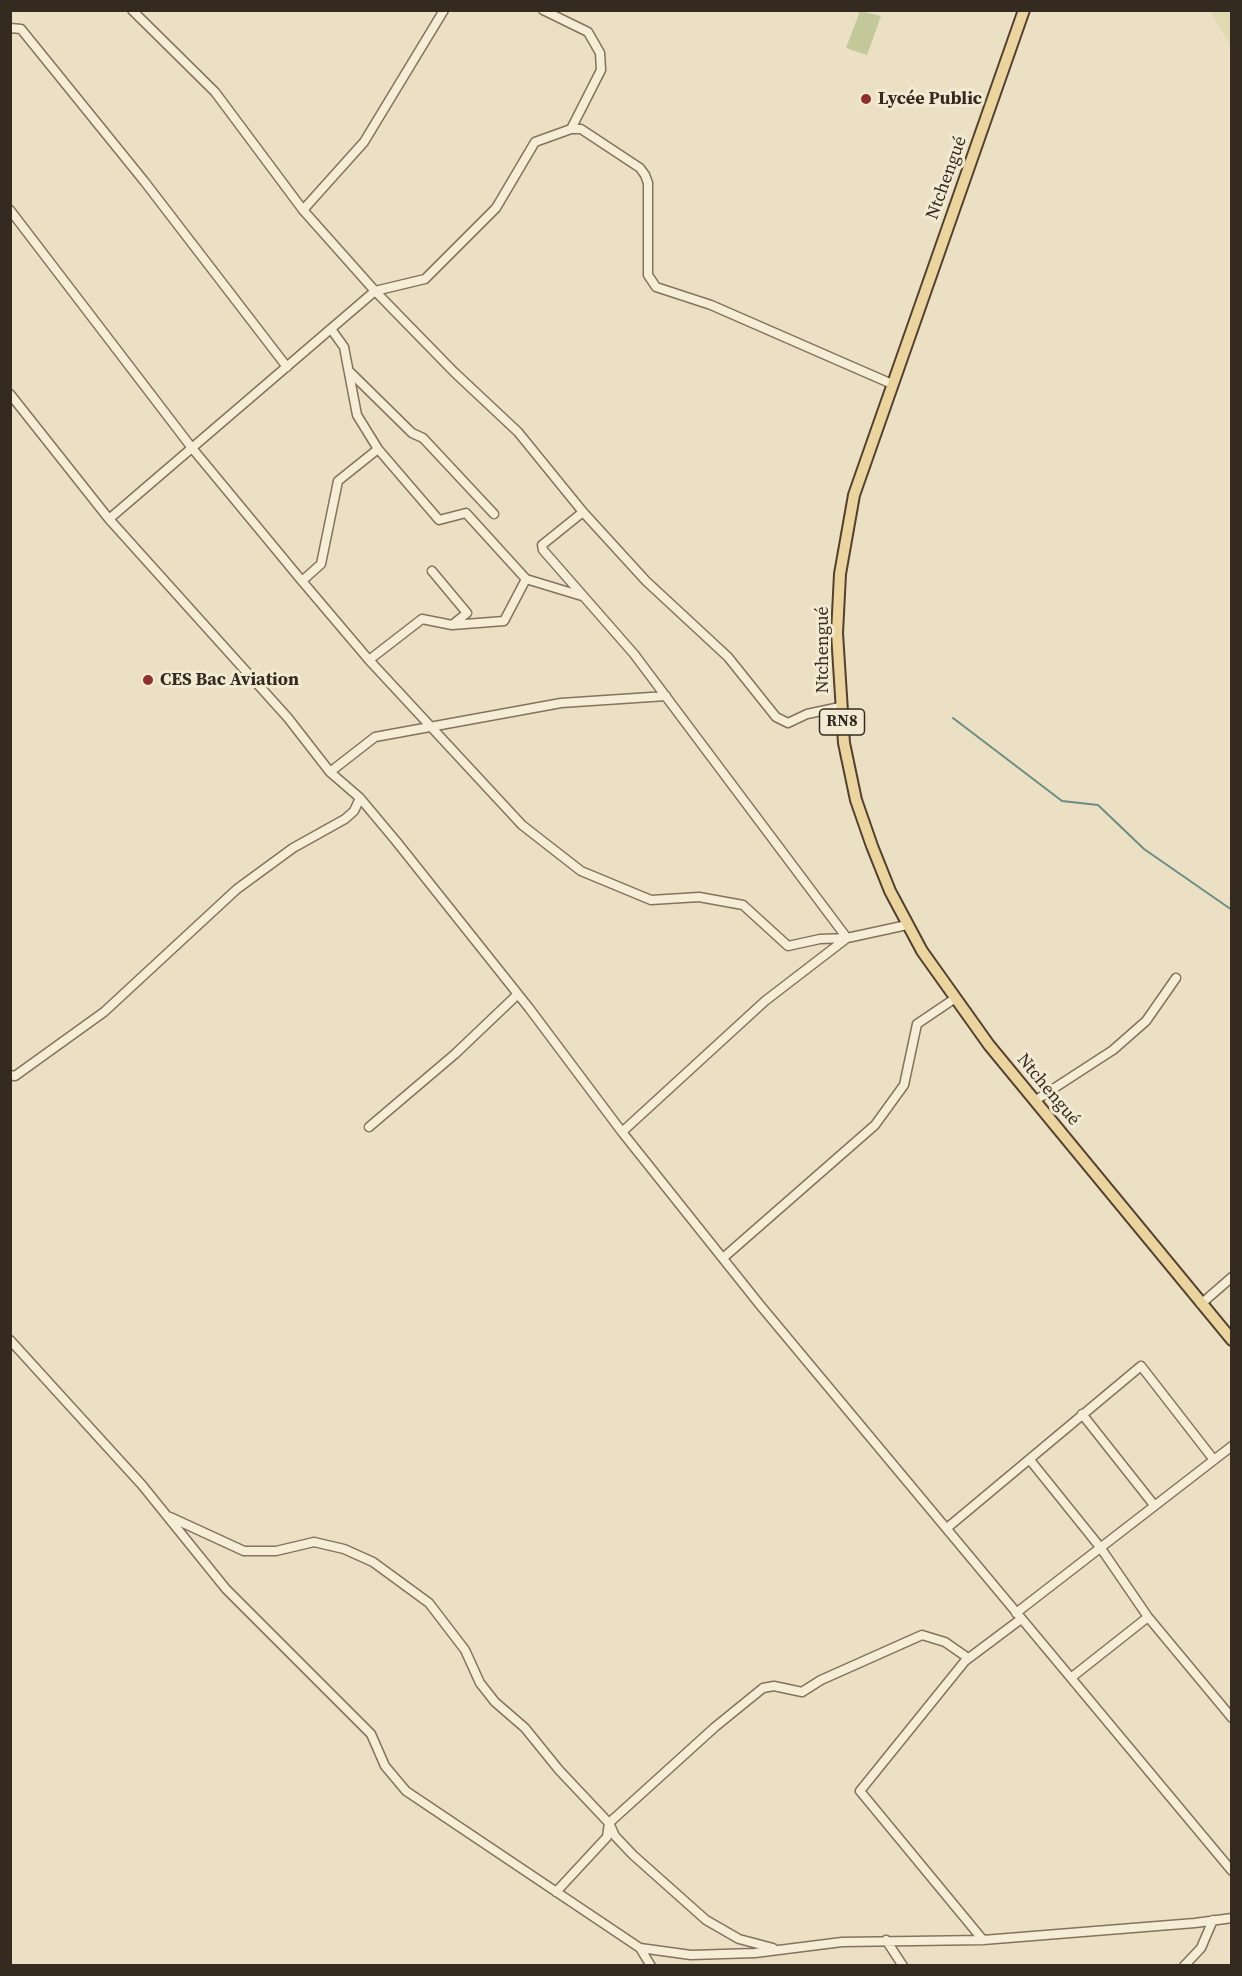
<!DOCTYPE html>
<html>
<head>
<meta charset="utf-8">
<style>
	body { margin:0 }
	#map { position:relative; width:1242px; height:1976px; overflow:hidden; background:#ebe0c4; font-family:"Source Serif 4",serif }
	canvas { display:block }
	.frame { position:absolute; inset:0; border:12px solid #352a1f; pointer-events:none }
</style>
</head>
<body>
<div id="map">
<canvas width="1242" height="1976"></canvas>
<div class="frame"></div>
</div>
<script>
const context = document.querySelector('canvas').getContext('2d');
context.lineJoin = 'round';
function fillPath(path, color) { context.fillStyle = color; context.fill(path, 'evenodd'); }
const toPath = rows => new Path2D(rows.map(r => 'M' + r).join(''));
function trace(path, color, width, dash) { context.strokeStyle = color; context.lineWidth = width; context.lineCap = dash ? 'butt' : 'round'; context.setLineDash(dash || []); context.stroke(path); }
function label(font, color, halo, rows, align = 'center') {
  context.font = font + ' "Source Serif 4",serif'; context.lineWidth = 6; context.setLineDash([]); context.textBaseline = 'middle'; context.strokeStyle = halo; context.fillStyle = color; for (const [text, x, y, turn = 0] of rows) {
    context.save(); context.translate(x, y); context.rotate((+turn || 0) * Math.PI / 180); context.textAlign = isNaN(turn) ? turn : align; if (halo) context.strokeText(text, 0, 0); context.fillText(text, 0, 0); context.restore();
  }
}
fillPath(toPath([
	[1210,11,1231,11,1231,46]
]), '#e0d9b2');
fillPath(toPath([
	[860,11,881,16,867,55,846,48]
]), '#c2c899');
trace(toPath([
	[953,718,1062,801,1098,805,1144,849,1232,910]
]), '#6d8c85', 2);
const minor = toPath([
	[132,10,215,92,303,210,375,291,454,372,518,432,583,512,646,581,728,657,776,717,788,723,807,714,840,707],
	[543,10,588,32,600,53,601,70,571,129],
	[10,28,21,29,144,181,287,367],
	[10,210,192,448,302,581,369,660,522,825,581,871,651,900,699,897,743,905,788,946,820,939,847,938],
	[303,210,364,142,444,10],
	[331,329,344,347,357,415,378,449,439,520,466,513,526,579,582,596],
	[350,372,412,433,423,438,494,514],
	[10,394,109,519,288,718,330,772,360,798,396,841,529,1008,622,1132,760,1305,1232,1871],
	[583,512,542,545,543,550,634,654,847,938],
	[109,519,375,291,425,279,496,208,535,142,571,129,581,129,640,168,645,175,648,183,648,275,656,287,711,305,892,384],
	[302,581,321,564,338,481,378,449],
	[452,625,504,621,526,579],
	[369,660,422,619,452,625,467,613,432,571],
	[330,772,375,737,561,703,666,696],
	[10,1075,15,1076,104,1012,237,889,293,848,345,819,354,811,360,798],
	[1036,1100,1113,1050,1146,1021,1176,978],
	[369,1127,455,1054,518,994],
	[622,1132,765,1001,847,938,907,925],
	[723,1258,875,1125,904,1085,917,1024,954,999],
	[1201,1304,1232,1277],
	[10,1340,142,1485,226,1589,371,1734,385,1766,406,1791,640,1948,691,1955,755,1953,842,1942,983,1940,1195,1923,1232,1918],
	[1082,1414,1154,1505],
	[1030,1460,1100,1547,1148,1617,1232,1718],
	[170,1517,244,1551,276,1551,314,1542,344,1549,373,1562,429,1603,465,1650,480,1683,495,1702,525,1728,559,1770,609,1823,615,1836,633,1855,706,1920,739,1939,773,1948],
	[947,1528,1141,1366,1214,1460],
	[1016,1613,1232,1446],
	[1072,1677,1148,1617],
	[556,1892,607,1837,609,1823,715,1727,763,1688,774,1686,802,1692,821,1680,922,1635,945,1642,968,1658],
	[886,1940,903,1966],
	[983,1940,860,1791,965,1661,1021,1619],
	[640,1948,651,1966],
	[1184,1966,1201,1948,1213,1920]
]);
const major = toPath([
	[1024,10,854,495,840,574,837,633,844,743,856,800,872,846,890,891,922,951,989,1045,1232,1340]
]);
trace(minor, '#84725c', 11);
trace(major, '#524030', 14);
trace(minor, '#f6edd7', 8);
trace(major, '#ecd49e', 10);
for (const [x, y, r, color] of [
	[866,99,6,"#8f3030"],
	[148,680,6,"#8f3030"]
]) { const dot = new Path2D(); dot.arc(x, y, r, 0, 2 * Math.PI); context.fillStyle = color; context.fill(dot); trace(dot, '#f3ead3', 2); }
for (const [x, y, w] of [
	[842,722,45]
]) { const box = new Path2D(); box.roundRect(x - w / 2, y - 13, w, 26, 4.5); context.fillStyle = '#f3ead3'; context.fill(box); trace(box, '#352a1f', 1.5); }
label('bold 16px', '#352a1f', null, [
	["RN8",842,722]
]);
label('bold 18px', '#352a1f', '#f3ead3', [
	["Lycée Public",878,99],
	["CES Bac Aviation",160,680]
], 'left');
label('18px', '#352a1f', '#f3ead3', [
	["Ntchengué",947,178,-70],
	["Ntchengué",823,650,-90],
	["Ntchengué",1048,1090,50]
]);
</script>
</body>
</html>
